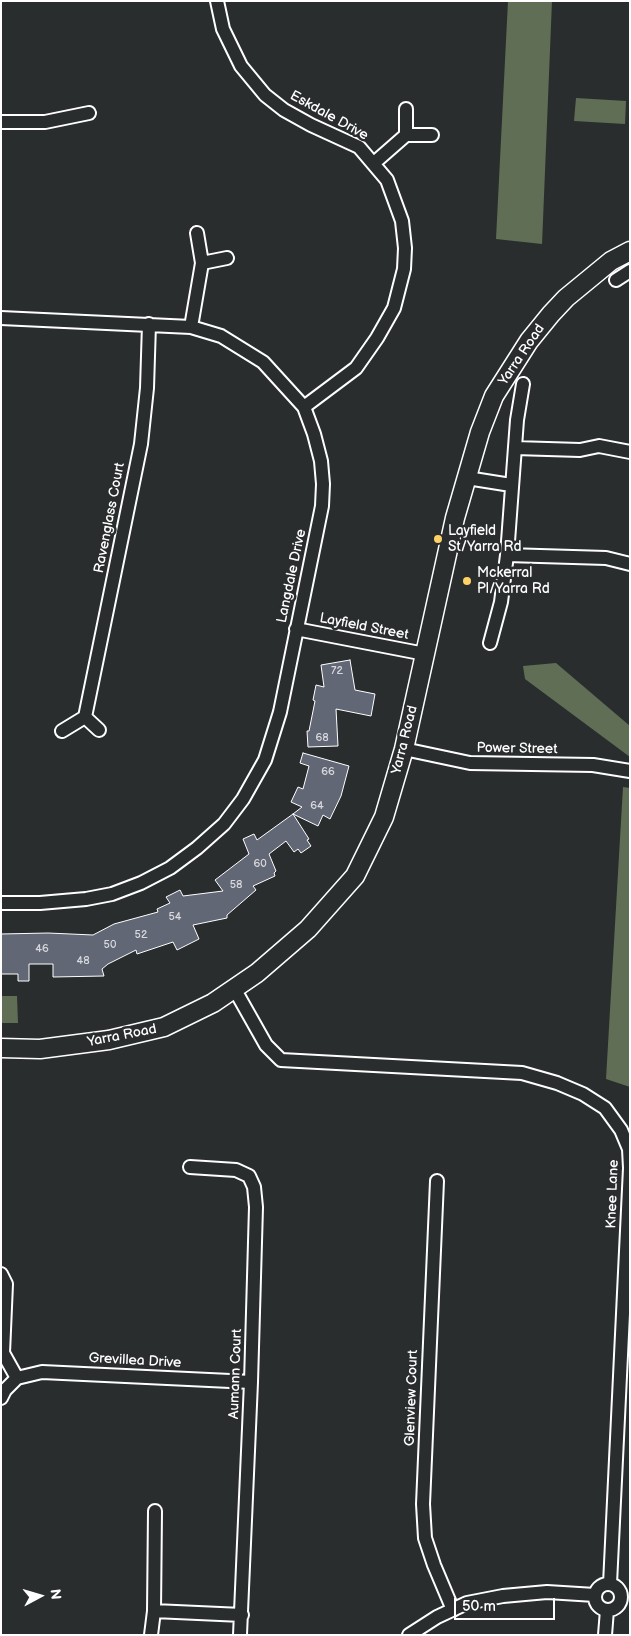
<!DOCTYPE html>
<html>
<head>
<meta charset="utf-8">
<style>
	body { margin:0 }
	#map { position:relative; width:631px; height:1636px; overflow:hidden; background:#2a2d2e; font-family:"Balsamiq Sans",sans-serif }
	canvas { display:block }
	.frame { position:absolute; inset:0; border:2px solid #fff; pointer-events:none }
	.north { position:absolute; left:15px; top:1571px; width:50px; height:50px; -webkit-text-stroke:4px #2a2d2e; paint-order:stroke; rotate:84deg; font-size:14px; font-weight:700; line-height:20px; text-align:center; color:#fff }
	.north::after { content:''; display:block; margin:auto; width:18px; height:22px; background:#fff; clip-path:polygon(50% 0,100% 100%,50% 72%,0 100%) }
	.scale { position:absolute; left:454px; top:1598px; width:101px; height:22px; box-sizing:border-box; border:2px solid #fff; border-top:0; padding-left:6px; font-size:15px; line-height:18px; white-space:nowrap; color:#fff; -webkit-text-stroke:4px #2a2d2e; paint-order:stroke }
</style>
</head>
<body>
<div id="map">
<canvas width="631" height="1636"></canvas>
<div class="frame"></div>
<div class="north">N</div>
<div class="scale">50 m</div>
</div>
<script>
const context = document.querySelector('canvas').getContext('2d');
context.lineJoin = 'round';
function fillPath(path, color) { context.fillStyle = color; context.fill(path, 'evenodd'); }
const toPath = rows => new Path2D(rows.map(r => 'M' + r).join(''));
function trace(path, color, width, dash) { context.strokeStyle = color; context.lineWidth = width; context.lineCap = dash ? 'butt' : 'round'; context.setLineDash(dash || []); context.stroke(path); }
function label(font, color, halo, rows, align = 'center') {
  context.font = font + ' "Balsamiq Sans",sans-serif'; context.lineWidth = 5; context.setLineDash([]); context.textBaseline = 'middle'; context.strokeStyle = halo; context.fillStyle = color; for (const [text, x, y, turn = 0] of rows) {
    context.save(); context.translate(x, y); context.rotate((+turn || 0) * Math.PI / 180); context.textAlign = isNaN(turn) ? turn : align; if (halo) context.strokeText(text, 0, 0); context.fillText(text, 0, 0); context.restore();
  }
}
fillPath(toPath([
	[508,1,552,1,542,244,496,239],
	[576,98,626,101,625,124,574,121],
	[556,663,630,726,630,757,525,679,523,666],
	[623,787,630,788,630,1087,606,1079],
	[1,996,17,996,18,1023,1,1023]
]), '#616e56');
const building = toPath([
	[350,660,355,690,375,694,371,716,336,709,338,746,308,747,307,731,309,731,315,701,313,700,316,685,324,687,321,665,350,660],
	[303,753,349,766,341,796,330,819,323,815,318,826,293,814,302,807,291,802,298,787,303,789,309,766,300,763,303,753],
	[293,814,309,839,307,840,311,846,301,853,298,849,294,852,286,841,269,854,276,871,274,873,275,876,253,886,256,890,227,915,227,918,193,925,199,939,177,950,173,942,137,954,136,950,108,964,102,969,104,976,53,977,53,964,29,964,29,981,18,981,18,974,1,974,1,934,48,933,93,935,114,924,158,912,157,909,170,903,166,897,180,890,183,896,223,891,215,880,249,854,243,839,254,834,257,840,293,814]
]);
fillPath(building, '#626776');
trace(building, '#fff', 1);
const minor = toPath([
	[217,1,223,29,241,66,265,95,284,110,311,125,359,147,387,180,402,221,405,248,404,269,394,308,377,338,356,368,304,407],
	[1,122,45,122,89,113],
	[406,135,406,109],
	[374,163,406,135,432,135],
	[197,233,202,263,227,258],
	[616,280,630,271],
	[1,318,191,327,221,336,263,362,304,407,314,434,321,461,323,484,322,506,280,712,265,760,243,799,224,824,197,848,170,868,141,883,112,894,86,899,40,903,1,903],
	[191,327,202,263],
	[515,448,580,450,599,446,630,452],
	[467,478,511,485],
	[507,555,606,558,630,564],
	[296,629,425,654],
	[490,643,501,602,507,555,517,420,523,384],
	[85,717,141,444,147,388,149,324],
	[62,731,85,717,99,730],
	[404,749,470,763,593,765,630,771],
	[235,990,266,1045,281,1060,522,1073,557,1083,583,1094,605,1108,621,1130,629,1149,630,1168,610,1584],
	[190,1167,236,1170,249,1176,254,1187,256,1207,251,1382,240,1635],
	[437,1181,423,1504,425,1538,434,1565,453,1610],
	[1,1274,6,1284,3,1353,17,1378],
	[1,1398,5,1390,17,1378,42,1372,251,1382],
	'595 1597a13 13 0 1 1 26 0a13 13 0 1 1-26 0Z',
	[154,1611,242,1615],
	[151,1635,154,1611,155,1511],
	[409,1635,437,1617,467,1603,503,1596,547,1592,595,1595],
	[605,1635,607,1610]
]);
const secondary = toPath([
	[1,1048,40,1049,109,1040,164,1027,213,1003,257,973,308,929,355,876,384,817,404,749,455,518,480,432,494,396,529,341,551,314,566,298,611,261,630,251]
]);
trace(minor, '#fff', 16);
trace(secondary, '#fff', 21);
trace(minor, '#2a2d2e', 12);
trace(secondary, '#2a2d2e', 18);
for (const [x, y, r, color] of [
	[438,539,5,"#ffd166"],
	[467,581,5,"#ffd166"]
]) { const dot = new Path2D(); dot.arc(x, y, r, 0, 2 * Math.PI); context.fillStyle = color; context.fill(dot); trace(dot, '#2a2d2e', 2); }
label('11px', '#d8d9dd', null, [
	["72",337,671],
	["68",322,738],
	["66",328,772],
	["64",317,806],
	["60",260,864],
	["58",236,885],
	["54",175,917],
	["52",141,935],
	["50",110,945],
	["46",42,949],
	["48",83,961]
]);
label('14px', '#fff', '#2a2d2e', [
	["Eskdale Drive",329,116,29],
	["Yarra Road",522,355,-56],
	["Ravenglass Court",110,518,-79],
	["Langdale Drive",292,576,-78],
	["Layfield Street",364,627,11],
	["Yarra Road",405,740,-76],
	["Power Street",517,749,1],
	["Yarra Road",122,1036,-11],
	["Knee Lane",613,1194,-88],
	["Grevillea Drive",135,1361,3],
	["Aumann Court",236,1374,-88],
	["Glenview Court",412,1398,-88]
]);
label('14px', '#fff', '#2a2d2e', [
	["Layfield",448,531],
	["St/Yarra Rd",448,547],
	["Mckerral",477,573],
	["Pl/Yarra Rd",477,589]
], 'left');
</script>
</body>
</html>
